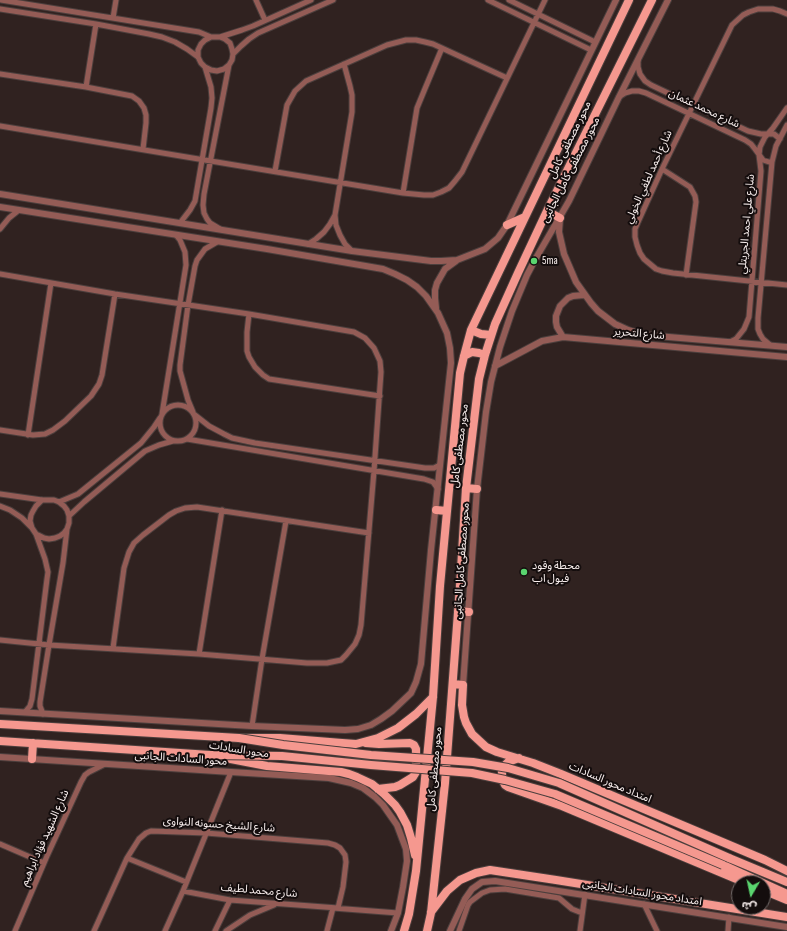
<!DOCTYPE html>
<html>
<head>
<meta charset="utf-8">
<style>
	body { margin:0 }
	#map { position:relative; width:787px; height:931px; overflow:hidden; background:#302220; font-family:"Sofia Sans Condensed","Noto Sans Arabic",sans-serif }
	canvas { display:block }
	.north { position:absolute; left:731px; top:875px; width:40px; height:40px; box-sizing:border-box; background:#140d0d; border:1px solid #706867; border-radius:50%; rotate:189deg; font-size:11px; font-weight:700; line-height:16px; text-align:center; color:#faf0ef }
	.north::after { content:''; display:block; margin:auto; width:14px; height:18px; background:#5ad56f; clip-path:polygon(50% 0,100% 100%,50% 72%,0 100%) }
</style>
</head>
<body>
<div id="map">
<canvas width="787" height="931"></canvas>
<div class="north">ش</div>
</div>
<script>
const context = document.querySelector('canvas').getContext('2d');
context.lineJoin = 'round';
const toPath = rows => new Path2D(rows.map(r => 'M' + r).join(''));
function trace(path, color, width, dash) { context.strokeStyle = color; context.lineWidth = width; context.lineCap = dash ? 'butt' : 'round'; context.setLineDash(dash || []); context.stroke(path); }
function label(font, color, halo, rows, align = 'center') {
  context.font = font + ' "Sofia Sans Condensed","Noto Sans Arabic",sans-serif'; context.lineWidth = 4; context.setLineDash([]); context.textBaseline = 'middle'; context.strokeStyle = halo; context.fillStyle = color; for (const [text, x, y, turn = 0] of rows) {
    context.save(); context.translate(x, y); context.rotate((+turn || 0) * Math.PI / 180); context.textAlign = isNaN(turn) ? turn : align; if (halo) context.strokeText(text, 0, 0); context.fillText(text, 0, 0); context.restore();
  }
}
const minor = toPath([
	[1,0,199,32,211,37],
	[256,0,265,20],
	[488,0,591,50],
	[509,0,595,42],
	[0,9,96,24,149,34,162,37,175,42,187,49,198,57,201,63,205,67,211,70,217,71,224,69,229,65,232,60,233,54,232,49,230,43,225,39,220,37,211,37,205,40,201,44,198,50,198,57],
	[787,14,780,11,773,9,758,9,749,12,743,15,732,25,662,169,638,222,635,229,635,237,637,245,640,253,644,259,656,269,662,271,673,273,787,285],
	[113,18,116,0],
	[220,37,242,30,253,26,311,0],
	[233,54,241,46,249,39,258,33,333,0],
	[638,60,638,67,640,74,645,81,651,85,748,131,761,134,774,134,780,139],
	[344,64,350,86,352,95,352,112,335,215,336,225,340,235,345,244,352,251],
	[0,74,86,87,132,96,139,101,144,108,146,115,146,123,143,149],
	[86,87,96,24],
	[619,97,625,93,632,91,639,91,646,93,745,140,751,144,755,149,763,160,769,162,772,162],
	[0,126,403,193,424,195,433,195,441,192,449,188,455,181,462,172,545,0],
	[662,169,690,187,695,196,696,202,686,275],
	[275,171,287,105,295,91,306,81,387,45,406,40,416,40,425,42,433,44,507,78],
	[403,193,417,108,424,91,442,48],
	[180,223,190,210,195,201,211,108,212,98,211,87,205,67],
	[0,229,9,218,19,210],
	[220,229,210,223,207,219,204,213,203,205,204,194,229,65],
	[308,244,316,239,324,232,330,224,335,215],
	[0,274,115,294,249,314,354,332,365,338,374,348,380,361,381,372,374,471,361,625,359,635,355,644,346,655,341,660,327,663,307,663,199,654,49,645,0,640],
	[249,314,247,332,247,351,249,357,255,367,263,375,269,379,380,396],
	[730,342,736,339,744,329,749,317,761,171,759,155,760,147,765,137,773,128,787,108],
	[770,345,763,339,760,334,758,329,758,318,772,162,776,146,787,125],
	'160 423a18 18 0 1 1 36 0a18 18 0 1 1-36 0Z',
	[193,412,188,400,180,371,180,365,188,305,195,266,197,260,205,249,217,242],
	[162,414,186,265,185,252,180,240,176,235],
	[195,415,209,426,224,434,232,438,255,443,425,468,434,468,440,465],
	[0,430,33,435,45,434,53,430,65,421,91,396,99,384,102,375,115,294],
	[28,435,51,283],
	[187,439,424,479,433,482,438,489],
	[0,494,42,500],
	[42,500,54,500,59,502,64,506,67,510,69,516,69,523,67,529,64,533,60,536,55,538,49,539,44,538,36,534,32,528,30,521,31,515,33,511,36,506,42,500],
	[59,502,78,494,141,443,154,427,160,418],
	[0,506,10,510,22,518,32,528],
	[69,516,84,502,145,451,159,445,173,441],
	[113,648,124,568,129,552,134,543,143,535,169,515,176,511,185,508,197,507,369,533],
	[199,654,222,510],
	[25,712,30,706,32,699,47,579,48,572,45,559,36,534],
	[43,714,40,706,40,702,49,645,63,563,67,529],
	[252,726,262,659,286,521],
	[0,844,44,863],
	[127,858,186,882],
	[644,904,657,931],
	[15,931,47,856,81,782,85,775,89,772,105,764],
	[94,931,127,858,139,839,146,833,151,831,206,833,328,843,335,845,340,848,345,855,346,862,343,887,338,908,230,900,183,891],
	[165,931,183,891,231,772],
	[215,931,230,900],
	[226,931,250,915,274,905],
	[327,931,333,908,398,913],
	[459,931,468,905,470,902,482,893,490,890,505,889,559,898,572,909,582,913],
	[580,931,585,894],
	[728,931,729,917]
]);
const tertiary = toPath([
	[0,194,352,251,431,261,441,261,457,260,485,249,498,238,507,225,616,0],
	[0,207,267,249,383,269,395,274,407,280,417,287,426,296,438,313,447,333,450,348,451,363,431,550,421,664,416,682,411,693,392,711,381,719,371,725,358,729,345,730,252,726,0,711],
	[560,219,559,232,564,254,576,282,591,303,598,311,615,324,628,330,645,335,787,347],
	[436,308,435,298,435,290,437,283,445,269,456,261],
	[563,337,557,327,556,322,556,316,560,306,568,298,573,296,584,295],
	[495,366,542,341,563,337,787,357],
	[463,685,477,489,486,412,491,382,500,347,512,311,527,275,536,258,569,201,619,97,668,0],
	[0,757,231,772,329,778,351,783,363,788,375,797,383,805,397,825,406,849,407,861,403,887,398,913,391,931],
	[450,931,465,899,472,889,482,882,495,881,787,927]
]);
const primary = toPath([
	[547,211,560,218],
	[507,225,525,217],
	[471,330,481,334,491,335],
	[464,356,472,352,479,353,485,355],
	[466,488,477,489],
	[436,510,447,511],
	[458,611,469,612],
	[453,684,463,685,462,705,464,717,466,723,472,734,486,747,497,752,533,763,561,774,765,860,787,871],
	[0,724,239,738,280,738,342,743,356,744,378,738,398,728,416,714,433,697],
	[0,741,210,755,267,766,341,772,349,774,357,777,372,784,384,794,395,805,400,812,407,825,411,838,415,855],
	[366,743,379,744,410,743,414,745,416,749,416,772,413,777,400,785,395,787,378,789],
	[519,758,508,762,503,767,502,770,502,779,505,785,508,787,562,806,746,883],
	[32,759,33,743],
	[729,858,787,882],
	[723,865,787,894],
	[763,890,787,900],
	[431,912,447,891,460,880,476,873,490,870,556,880,787,917],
	[404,931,409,914,416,871,433,697,440,586,460,373,464,356,471,330,629,0],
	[427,931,431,913,445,783,460,586,466,488,479,379,485,355,495,324,518,273,547,211,652,0]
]);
trace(minor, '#4c3f3d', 7);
trace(tertiary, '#4c3f3d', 8);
trace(primary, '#4c3f3d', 10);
trace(minor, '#945c56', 5);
trace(tertiary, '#945c56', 6);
trace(primary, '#f5988f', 8);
const primaryBridge = toPath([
	[239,738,283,745,371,755,473,762,508,768,559,783,729,858],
	[210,755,282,756,371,765,472,773,505,780,555,794,723,865]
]);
trace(primaryBridge, '#4c3f3d', 10, []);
trace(primaryBridge, '#f5988f', 8);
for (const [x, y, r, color] of [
	[534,261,4,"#5ad56f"],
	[524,572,4,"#5ad56f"]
]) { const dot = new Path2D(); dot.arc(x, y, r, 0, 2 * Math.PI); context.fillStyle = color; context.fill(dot); trace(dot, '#140d0d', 1.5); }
label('11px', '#faf0ef', '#140d0d', [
	["شارع محمد عثمان",704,109,25],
	["محور مصطفى كامل",570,140,-64],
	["محور مصطفى كامل الجانبى",571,170,-63],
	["شارع أحمد لطفي الخولي",649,177,-66],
	["شارع علي احمد الجريتلي",747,224,-85],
	["شارع التحرير",639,334,5],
	["محور مصطفى كامل",460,446,-83],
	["محور مصطفى كامل الجانبى",462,561,-86],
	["محور السادات",239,750,9],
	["محور السادات الجانبى",181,759,4],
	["محور مصطفى كامل",435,769,-85],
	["امتداد محور السادات",610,783,23],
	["شارع الشيخ حسونه النواوى",219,825,4],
	["شارع الشهيد فؤاد ابراهيم",45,838,-66],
	["شارع محمد لطيف",259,891,5],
	["امتداد محور السادات الجانبى",642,893,9]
]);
label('11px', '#faf0ef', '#140d0d', [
	["5ma",542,261],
	["محطة وقود",532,566],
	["فيول اب",532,579]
], 'left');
</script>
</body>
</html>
